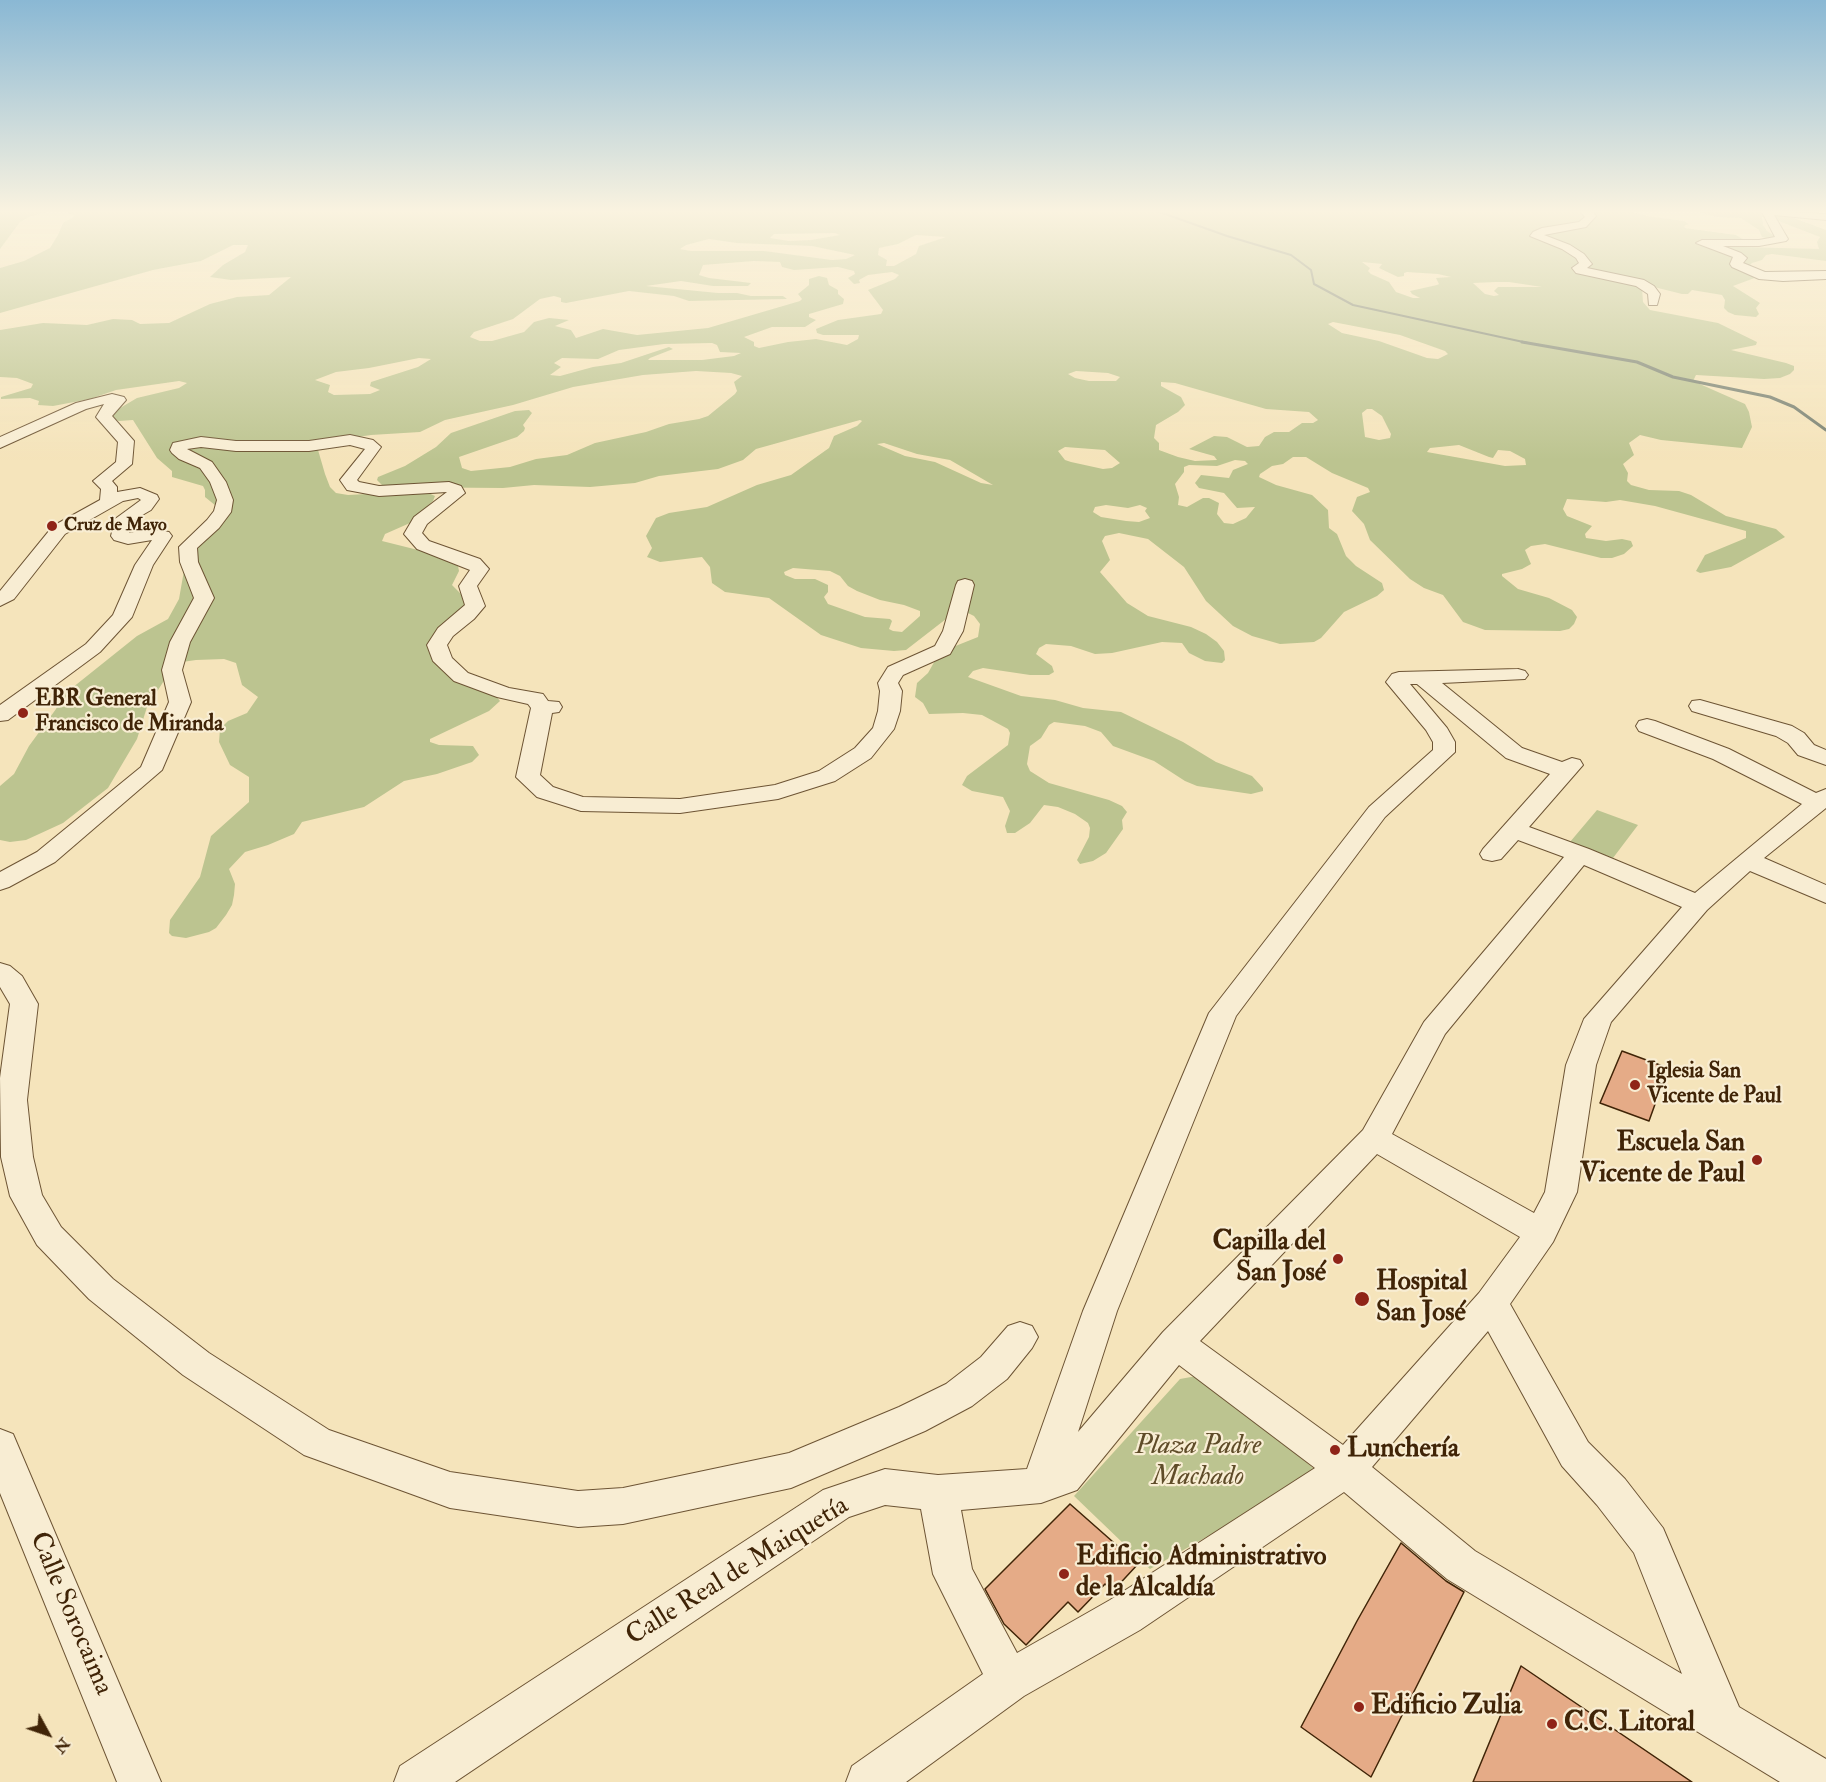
<!DOCTYPE html>
<html>
<head>
<meta charset="utf-8">
<style>
	body { margin:0 }
	#map { position:relative; width:1826px; height:1782px; overflow:hidden; background:#f5e4bb; font-family:"IM FELL Double Pica",serif }
	canvas { display:block }
	.north { position:absolute; left:18px; top:1704px; width:60px; height:60px; -webkit-text-stroke:4px #f8edd3; paint-order:stroke; rotate:130deg; font-size:16px; font-weight:700; line-height:24px; text-align:center; color:#402407 }
	.north::after { content:''; display:block; margin:auto; width:21px; height:27px; background:#402407; clip-path:polygon(50% 0,100% 100%,50% 72%,0 100%) }
</style>
</head>
<body>
<div id="map">
<canvas width="1826" height="1782"></canvas>
<div class="north">N</div>
</div>
<script>
const context = document.querySelector('canvas').getContext('2d');
context.lineJoin = 'round';
function fillPath(path, color) { context.fillStyle = color; context.fill(path, 'evenodd'); }
const toPath = rows => new Path2D(rows.map(r => 'M' + r).join(''));
function trace(path, color, width, dash) { context.strokeStyle = color; context.lineWidth = width; context.lineCap = dash ? 'butt' : 'round'; context.setLineDash(dash || []); context.stroke(path); }
function label(font, color, halo, rows, align = 'center') {
  context.font = font + ' "IM FELL Double Pica",serif'; context.lineWidth = 4.5; context.setLineDash([]); context.textBaseline = 'middle'; context.strokeStyle = halo; context.fillStyle = color; for (const [text, x, y, turn = 0] of rows) {
    context.save(); context.translate(x, y); context.rotate((+turn || 0) * Math.PI / 180); context.textAlign = isNaN(turn) ? turn : align; if (halo) context.strokeText(text, 0, 0); context.fillText(text, 0, 0); context.restore();
  }
}
fillPath(toPath([
	[0,210,1625,210,1647,216,1684,221,1689,224,1684,226,1685,228,1736,235,1744,240,1699,239,1709,243,1743,247,1819,249,1817,242,1820,237,1768,217,1762,217,1763,225,1767,231,1775,236,1771,239,1762,237,1759,230,1741,218,1717,217,1691,210,1755,210,1794,218,1826,230,1826,261,1772,254,1766,255,1762,260,1752,263,1750,265,1758,269,1760,276,1733,286,1760,303,1756,308,1759,314,1756,317,1735,315,1728,312,1724,308,1725,300,1722,295,1692,290,1688,294,1682,294,1654,287,1642,288,1643,302,1650,310,1718,323,1757,342,1756,345,1731,350,1786,363,1794,366,1794,370,1790,374,1780,378,1764,379,1696,375,1693,381,1745,404,1749,412,1752,427,1742,448,1661,440,1640,435,1629,443,1634,455,1623,464,1628,473,1627,481,1631,485,1649,490,1679,491,1691,495,1726,516,1776,529,1785,537,1731,567,1700,573,1696,571,1705,555,1746,538,1746,531,1655,506,1620,500,1606,502,1567,499,1563,509,1567,516,1592,526,1585,534,1586,538,1606,541,1622,539,1631,541,1633,546,1624,554,1612,558,1601,558,1545,544,1531,546,1525,550,1531,564,1522,569,1502,574,1502,576,1518,589,1549,598,1572,610,1577,617,1574,624,1569,629,1560,631,1485,630,1463,622,1443,595,1424,588,1410,579,1370,540,1364,524,1352,511,1357,497,1370,492,1368,488,1332,473,1306,457,1293,457,1283,464,1272,466,1260,474,1259,477,1276,485,1312,495,1328,510,1329,528,1337,534,1346,556,1356,566,1382,583,1384,590,1377,596,1344,612,1321,638,1314,642,1280,644,1252,636,1233,626,1206,601,1184,567,1148,539,1119,533,1105,536,1102,541,1110,560,1100,572,1127,603,1148,616,1191,627,1206,634,1217,642,1224,651,1225,660,1222,663,1205,661,1189,653,1182,643,1162,642,1112,653,1095,654,1071,646,1046,644,1039,648,1036,654,1052,666,1054,672,1049,675,1030,675,983,668,973,671,968,677,1021,696,1055,700,1083,708,1121,712,1183,742,1216,762,1252,776,1263,788,1263,791,1251,794,1197,786,1185,781,1154,761,1113,746,1101,732,1085,726,1054,722,1049,725,1041,738,1030,746,1027,764,1030,771,1049,783,1109,800,1122,806,1127,812,1122,820,1123,829,1106,853,1093,861,1080,864,1077,860,1089,837,1090,828,1088,823,1075,814,1058,807,1044,805,1030,823,1015,833,1007,833,1005,826,1010,811,1003,797,972,791,962,785,967,776,1008,745,1010,733,1008,729,982,715,963,713,929,714,923,703,915,697,917,683,928,673,937,657,948,649,978,637,980,624,974,616,962,610,953,611,946,619,906,650,894,651,861,648,821,635,769,598,725,592,712,583,710,567,702,557,660,562,647,557,652,548,646,536,656,518,669,513,707,507,757,485,791,475,829,448,834,436,857,426,862,421,860,420,756,449,743,460,718,469,659,476,635,483,590,487,534,485,503,488,384,487,377,480,378,477,405,466,436,447,451,433,515,411,529,410,532,413,523,425,525,428,524,431,517,437,459,457,462,468,471,471,510,467,536,459,567,455,595,443,646,432,669,424,699,419,708,416,735,394,737,391,734,382,742,376,731,373,696,371,643,375,573,387,513,405,445,420,420,432,371,435,316,443,325,474,330,487,336,493,348,495,424,491,435,496,433,501,410,523,385,534,382,541,426,552,458,566,459,571,452,585,465,598,465,611,436,647,464,683,496,696,500,701,489,711,430,739,430,742,439,745,473,746,479,755,472,762,437,774,404,781,364,807,302,822,294,834,268,845,245,852,229,869,235,884,234,895,232,905,226,915,216,928,209,932,186,938,172,936,169,933,170,920,200,877,211,836,249,802,249,777,230,765,219,742,220,729,228,721,247,713,258,697,242,685,236,663,224,659,196,660,182,662,169,673,147,707,137,739,108,788,63,823,26,840,10,842,0,840,0,786,14,774,29,746,56,709,62,696,137,636,168,619,179,599,185,565,221,510,205,497,205,490,203,486,172,477,172,471,157,458,133,420,119,421,111,419,115,411,137,398,179,388,187,383,179,381,116,390,90,399,53,406,38,405,39,401,30,398,1,399,1,397,31,388,33,384,17,378,0,377,0,330,43,323,87,325,113,319,132,320,140,324,169,323,210,304,237,297,269,295,291,277,231,280,210,277,223,265,245,252,248,245,233,245,201,261,153,270,0,313,0,268,24,261,50,248,58,235,63,223,75,216,67,212,52,211,31,216,20,222,0,249],
	[835,233,840,235,811,240,789,241,770,238,774,234],
	[916,235,946,237,919,246,916,254,894,266,886,266,887,260,878,255,879,248,898,244],
	[709,239,737,243,812,246,855,255,846,259,832,260,764,251,691,251,680,249,686,245],
	[754,261,780,262,782,267,794,270,838,267,854,271,855,274,848,278,854,284,860,283,859,280,868,275,892,272,899,275,895,279,868,290,883,310,881,314,838,320,816,329,817,333,823,335,859,335,858,339,847,345,816,339,788,342,759,348,754,346,754,342,744,337,772,327,805,327,816,320,809,317,809,314,843,304,844,299,838,294,838,290,829,285,827,278,819,276,809,279,809,285,798,294,802,299,800,301,708,328,637,335,603,329,576,338,571,330,555,326,569,320,549,318,534,322,524,332,492,341,480,341,470,337,474,332,513,319,540,299,554,296,561,298,561,302,566,303,629,291,674,296,689,301,787,299,783,296,751,296,737,293,718,293,646,286,681,281,713,286,748,286,751,283,709,278,699,275,703,265],
	[1362,262,1382,264,1379,268,1398,277,1404,276,1404,273,1407,272,1438,274,1451,277,1436,278,1439,284,1437,285,1410,291,1412,294,1420,298,1413,298,1396,292,1389,282,1371,274,1368,271,1370,268],
	[1496,282,1509,282,1542,287,1498,287,1494,291,1499,295,1494,296,1485,294,1473,283],
	[1333,322,1400,335,1445,351,1448,354,1438,359,1427,358,1379,341,1342,333,1328,324],
	[712,343,717,345,720,352,741,353,734,356,702,360,648,360,650,358,673,349,669,347,621,363,593,367,560,376,550,375,561,367,554,363,562,358,598,359,619,350,664,344],
	[419,358,431,359,418,367,371,382,370,386,380,390,370,394,334,395,328,392,330,385,315,380,336,372,369,368],
	[1076,371,1108,373,1120,377,1116,381,1089,381,1075,378,1068,374],
	[1161,382,1175,383,1266,409,1309,412,1318,420,1313,423,1302,423,1289,432,1274,432,1265,437,1259,446,1247,447,1227,437,1214,436,1189,449,1214,456,1217,460,1195,461,1178,457,1159,450,1159,443,1154,438,1156,425,1178,412,1185,405,1181,397,1161,386],
	[1367,409,1372,409,1382,416,1391,434,1390,438,1379,440,1365,437,1362,413],
	[884,443,917,454,950,460,993,485,981,483,935,462,905,456,877,444],
	[1459,445,1489,457,1493,458,1498,450,1510,451,1525,459,1526,465,1505,466,1427,452,1430,448],
	[1065,447,1105,450,1120,463,1112,468,1103,469,1071,462,1065,460,1058,451],
	[1235,460,1245,461,1248,464,1233,470,1229,478,1201,475,1195,483,1199,488,1224,493,1237,508,1255,507,1246,518,1233,524,1224,523,1217,514,1219,503,1209,498,1203,498,1187,507,1178,505,1179,497,1175,484,1184,472,1184,467,1189,465,1217,466],
	[1106,505,1128,508,1140,505,1147,508,1145,511,1150,518,1139,522,1126,521,1101,517,1093,512,1095,507],
	[793,568,830,571,840,576,848,586,857,591,880,600,904,605,920,611,920,616,902,632,893,631,889,629,892,621,890,619,865,617,828,604,824,597,828,592,828,585,815,579,795,579,785,575,784,572],
	[1597,810,1638,825,1613,858,1570,842],
	[1202,1375,1319,1473,1150,1569,1074,1496,1180,1379]
]), '#bcc490');
trace(toPath([
	[1154,210,1227,236,1291,255,1311,270,1314,284,1353,305,1528,343]
]), '#788071', 2);
trace(toPath([
	[1522,342,1637,362,1673,377,1770,397,1794,407,1826,430]
]), '#788071', 3);
const building = toPath([
	[1622,1051,1668,1068,1649,1121,1600,1103,1622,1051],
	[1070,1504,1138,1564,1113,1591,1105,1584,1078,1612,1068,1602,1026,1645,1004,1624,985,1589,1070,1504],
	[1401,1543,1446,1581,1464,1592,1371,1777,1301,1727,1357,1621,1401,1543],
	[1521,1666,1692,1782,1473,1782,1521,1666]
]);
fillPath(building, '#e5ab87');
trace(building, '#402407', 1.5);
const minor = toPath([
	[1579,210,1591,210,1596,216,1586,227,1544,235,1570,245,1584,254,1592,264,1587,268,1644,280,1654,286,1660,294,1657,305,1649,305,1648,294,1636,286,1576,273,1572,268,1579,263,1576,258,1562,249,1530,236,1533,232,1542,228,1579,222,1585,217,1579,210],
	[1763,210,1826,214,1826,220,1774,215,1788,239,1786,241,1759,246,1723,246,1741,253,1747,258,1743,263,1765,272,1826,271,1826,279,1783,281,1759,279,1732,267,1730,264,1733,257,1696,243,1702,240,1759,240,1775,237,1762,212,1763,210],
	[112,394,124,397,126,400,112,416,134,441,132,464,112,481,117,487,117,492,140,488,157,495,159,499,151,510,132,521,129,533,149,529,169,532,172,536,153,565,132,617,100,652,8,720,0,721,0,705,86,644,113,615,135,565,152,540,128,544,114,540,111,536,115,519,141,500,138,498,123,501,65,534,14,599,0,606,0,591,53,526,100,500,101,489,93,481,116,462,118,442,96,417,104,404,86,409,0,448,0,437,76,403,112,394],
	[350,435,373,440,381,447,357,480,359,482,379,486,449,482,461,486,465,493,427,524,422,533,429,541,480,559,489,569,477,586,485,606,474,619,453,636,447,645,452,658,468,673,509,688,543,694,548,701,559,702,562,707,559,712,552,713,540,775,553,787,583,797,680,799,775,785,819,771,855,748,873,728,878,711,880,691,878,683,888,667,935,646,943,631,956,585,958,581,965,579,972,581,974,585,963,631,950,654,903,675,898,683,902,691,900,711,894,729,871,758,835,781,778,799,680,813,581,811,537,797,516,777,531,708,528,704,497,697,454,681,433,661,427,645,438,628,465,605,459,586,470,570,417,549,404,534,414,517,447,492,379,496,347,490,340,480,365,449,350,445,309,451,236,451,201,447,187,449,212,462,226,482,233,500,231,512,219,528,197,548,198,562,214,598,190,642,182,670,191,702,162,770,55,862,9,887,0,890,0,872,37,852,141,767,169,702,162,670,170,642,194,598,180,562,179,547,207,520,214,511,217,500,210,482,200,468,179,459,172,453,170,450,173,443,201,437,236,441,309,441,350,435],
	[1518,669,1525,671,1528,675,1525,679,1442,683,1522,748,1562,762,1572,758,1580,760,1583,765,1529,827,1589,849,1695,893,1802,804,1713,759,1639,731,1636,726,1639,721,1647,719,1655,721,1729,749,1816,793,1826,789,1826,808,1764,858,1826,885,1826,903,1750,871,1707,910,1611,1022,1596,1065,1577,1192,1553,1242,1510,1304,1588,1442,1625,1479,1663,1528,1739,1707,1826,1759,1826,1782,1780,1782,1447,1579,1344,1492,1140,1630,1024,1696,906,1782,846,1782,852,1766,983,1674,933,1574,921,1509,885,1505,849,1517,455,1782,394,1782,400,1766,823,1490,885,1469,938,1475,1027,1469,1083,1311,1209,1013,1369,807,1433,750,1433,742,1426,730,1386,682,1392,674,1399,672,1518,669],
	[1410,684,1417,684,1506,758,1550,774,1483,849,1480,854,1483,859,1492,861,1501,859,1518,840,1564,857,1424,1022,1363,1130,1163,1332,1078,1432,1117,1311,1236,1016,1385,817,1455,752,1455,742,1447,728,1410,684],
	[1584,865,1682,907,1584,1019,1566,1065,1545,1192,1534,1213,1392,1134,1445,1034,1584,865],
	[1377,1154,1520,1237,1479,1293,1343,1445,1200,1341,1377,1154],
	[1488,1331,1562,1466,1597,1505,1634,1553,1682,1674,1475,1551,1372,1467,1488,1331],
	[1179,1365,1315,1468,1110,1600,1017,1653,972,1569,961,1510,1041,1503,1077,1490,1179,1365],
	[1700,700,1792,726,1804,733,1814,745,1826,750,1826,765,1798,755,1788,743,1776,736,1692,711,1689,706,1692,701,1700,700],
	[0,963,10,966,22,976,38,1004,27,1100,33,1157,42,1195,61,1227,113,1279,209,1353,329,1430,450,1472,578,1491,623,1488,789,1453,899,1407,946,1384,981,1357,1008,1326,1020,1322,1032,1326,1038,1337,1032,1348,1007,1379,972,1406,925,1431,791,1488,623,1524,578,1527,450,1508,304,1455,183,1375,89,1299,37,1245,10,1196,1,1157,0,1078,10,1004,0,987,0,963],
	[0,1429,13,1434,161,1782,117,1782,0,1493,0,1429]
]);
trace(minor, '#6d5434', 2);
fillPath(minor, '#f8edd3');
const sky = context.createLinearGradient(0, 0, 0, 460);
sky.addColorStop(0, '#8ab8d4');
sky.addColorStop(0.46, '#faf3e0');
sky.addColorStop(1, '#faf3e000');
context.fillStyle = sky;
context.fillRect(0, 0, 1826, 460);
for (const [x, y, r, color] of [
	[52,526,6,"#8f2418"],
	[23,713,6,"#8f2418"],
	[1635,1085,6,"#8f2418"],
	[1757,1160,6,"#8f2418"],
	[1338,1259,6,"#8f2418"],
	[1362,1299,8,"#8f2418"],
	[1335,1450,6,"#8f2418"],
	[1064,1574,6,"#8f2418"],
	[1359,1707,6,"#8f2418"],
	[1552,1724,6,"#8f2418"]
]) { const dot = new Path2D(); dot.arc(x, y, r, 0, 2 * Math.PI); context.fillStyle = color; context.fill(dot); trace(dot, '#f8edd3', 2); }
label('bold 18px', '#402407', '#f8edd3', [
	["Cruz de Mayo",64,526]
], 'left');
label('bold 22px', '#402407', '#f8edd3', [
	["EBR General",35,700],
	["Francisco de Miranda",35,725],
	["Iglesia San",1647,1072],
	["Vicente de Paul",1647,1097]
], 'left');
label('bold 27px', '#402407', '#f8edd3', [
	["Escuela San",1745,1144,"right"],
	["Vicente de Paul",1745,1175,"right"],
	["Capilla del",1326,1243,"right"],
	["San José",1326,1274,"right"],
	["Hospital",1376,1283],
	["San José",1376,1314],
	["Lunchería",1347,1450],
	["Edificio Administrativo",1076,1558],
	["de la Alcaldía",1076,1589],
	["Edificio Zulia",1371,1707],
	["C.C. Litoral",1564,1724]
], 'left');
label('italic 27px', '#5f4c29', '#f8edd3', [
	["Plaza Padre",1198,1447],
	["Machado",1198,1478]
]);
label('27px', '#402407', '#f8edd3', [
	["Calle Real de Maiquetía",738,1572,-32],
	["Calle Sorocaima",70,1614,67]
]);
</script>
</body>
</html>
